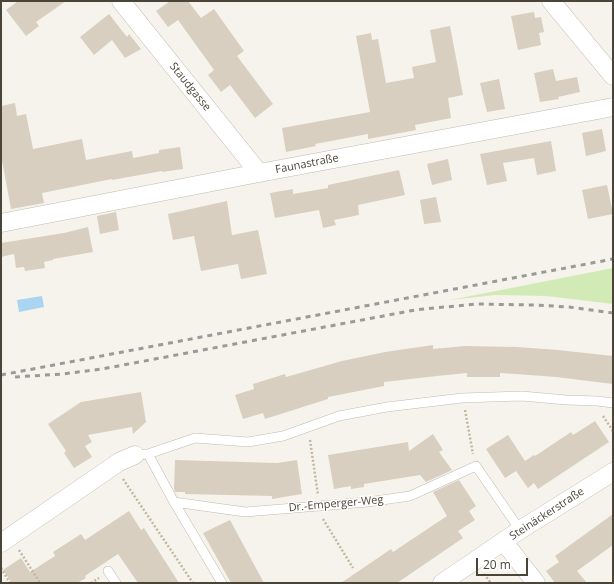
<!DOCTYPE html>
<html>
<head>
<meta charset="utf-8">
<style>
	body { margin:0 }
	#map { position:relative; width:614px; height:584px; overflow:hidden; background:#f6f3ec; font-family:"Open Sans",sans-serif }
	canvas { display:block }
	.frame { position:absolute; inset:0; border:2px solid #4b4439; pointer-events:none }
	.scale { position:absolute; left:476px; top:558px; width:52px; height:18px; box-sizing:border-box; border:2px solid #4b4439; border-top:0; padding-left:5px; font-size:12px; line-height:14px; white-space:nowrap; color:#4b4439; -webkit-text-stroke:3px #fff; paint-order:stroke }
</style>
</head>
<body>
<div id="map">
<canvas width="614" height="584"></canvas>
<div class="frame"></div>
<div class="scale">20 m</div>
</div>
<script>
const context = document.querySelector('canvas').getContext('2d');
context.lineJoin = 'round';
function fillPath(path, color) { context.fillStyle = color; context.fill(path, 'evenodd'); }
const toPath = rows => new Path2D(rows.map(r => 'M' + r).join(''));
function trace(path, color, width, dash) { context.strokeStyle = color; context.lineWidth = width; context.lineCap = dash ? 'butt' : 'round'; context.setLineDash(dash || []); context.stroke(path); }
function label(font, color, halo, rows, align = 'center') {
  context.font = font + ' "Open Sans",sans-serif'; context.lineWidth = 3; context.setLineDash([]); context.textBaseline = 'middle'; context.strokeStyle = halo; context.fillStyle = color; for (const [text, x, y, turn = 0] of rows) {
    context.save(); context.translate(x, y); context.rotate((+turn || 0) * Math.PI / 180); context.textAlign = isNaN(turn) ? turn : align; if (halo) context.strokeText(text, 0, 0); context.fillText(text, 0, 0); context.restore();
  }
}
fillPath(toPath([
	[613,268,613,304,546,296,495,295,450,300]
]), '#d2eab5');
fillPath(toPath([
	[42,296,44,307,19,312,17,300]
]), '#a9d4f2');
fillPath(toPath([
	[18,1,66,1,36,22,39,26,26,36,6,10],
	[170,1,188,1,201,18,214,9,244,51,237,56,273,104,255,118,230,85,221,92,208,75,214,70,178,20,168,27,156,11],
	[534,12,535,18,541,17,544,32,539,33,541,45,518,50,511,16],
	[109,14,127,37,129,34,141,49,125,58,112,40,94,55,80,37],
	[450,26,463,95,448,98,451,118,415,125,416,130,368,139,368,134,315,144,316,146,286,152,282,128,370,112,356,36,371,33,372,40,378,39,386,83,414,78,412,67,436,62,430,30],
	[553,69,556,81,577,77,580,92,558,97,559,99,540,102,534,73],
	[499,79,505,109,487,112,480,83],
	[15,103,17,116,26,114,33,149,82,139,86,160,132,151,133,158,159,153,159,150,180,147,183,169,162,172,162,171,112,180,112,179,42,193,44,203,11,209,1,155,1,106],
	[602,129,606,151,586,156,582,133],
	[551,141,556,171,537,175,534,158,503,163,507,181,487,185,480,154],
	[448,159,452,180,432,185,427,164],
	[399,170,405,195,358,205,359,215,334,220,336,225,323,228,319,210,275,218,270,193,293,189,293,194,328,188,328,185],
	[607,185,613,214,588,219,582,190],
	[436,197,441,222,424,224,420,200],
	[227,201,232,235,258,230,267,274,241,279,238,264,201,271,194,236,173,240,168,214],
	[116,212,119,230,100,234,97,216],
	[88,227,93,252,53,259,53,260,44,262,45,268,25,271,24,267,16,268,14,254,1,257,1,243,64,233],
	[433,345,433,349,465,346,517,347,558,350,613,356,613,384,556,377,515,374,500,373,500,377,467,377,467,373,437,376,384,382,384,386,328,397,328,399,265,419,263,413,243,419,235,395,254,389,253,384,285,374,286,377,342,361,385,352],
	[141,392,146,422,133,434,132,427,88,435,92,442,85,446,92,457,74,468,64,453,66,451,48,424,81,402],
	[595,421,609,442,538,489,534,483,528,488,516,471,505,478,486,449,508,435,525,461,534,455,535,456,571,432,573,435],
	[433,434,443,450,439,452,452,470,426,482,420,475,364,484,364,487,351,489,351,486,334,489,328,455,408,442,409,451],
	[175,460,277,463,297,460,302,494,272,499,272,496,185,494,185,492,175,492,174,489],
	[459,480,476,506,469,511,475,520,458,531,463,538,397,583,341,583,391,549,393,552,447,516,433,492],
	[129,511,141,530,144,528,179,583,138,583,118,554,85,576,86,578,77,583,12,583,3,570,21,558,30,572,55,556,53,552,81,534,85,540],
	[613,514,613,545,577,571,587,583,555,583,546,571,559,562,555,556],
	[230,520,264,583,231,583,203,533]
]), '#d8cfc1');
const service = toPath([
	[148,454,174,502,245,512,368,502,410,496,476,466,520,530],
	[135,455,148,454,195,438,248,442,283,436,339,416,387,407,462,398,522,396,566,400,597,401,613,403],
	[174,502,222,583],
	[108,571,116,583]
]);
const minor = toPath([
	[121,1,259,173],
	[551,1,613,76],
	[1,223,259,173,613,107],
	[504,542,536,583],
	[1,543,119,462,135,455],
	[442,583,520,530,613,472]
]);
trace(service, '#c2bbae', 10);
trace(minor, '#c2bbae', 19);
trace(toPath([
	[465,410,473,454],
	[603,416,613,431],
	[310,440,318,495],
	[123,479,193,583],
	[323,519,353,568],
	[19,550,40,583],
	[1,568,10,583],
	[484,574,491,583],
	[91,583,99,578]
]), '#c4b79f', 2.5, [2, 2]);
trace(service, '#fff', 9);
trace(minor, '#fff', 18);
trace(toPath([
	[1,375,613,259],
	[15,377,62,374,102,369,415,310,445,307,477,304,535,305,569,307,613,313]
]), '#9a9a9a', 3, [5, 5]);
label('11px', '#4b4439', '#fff', [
	["Staudgasse",190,87,51],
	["Faunastraße",307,164,-11],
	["Dr.-Emperger-Weg",336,504,-5],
	["Steinäckerstraße",547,514,-33]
]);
</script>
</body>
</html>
